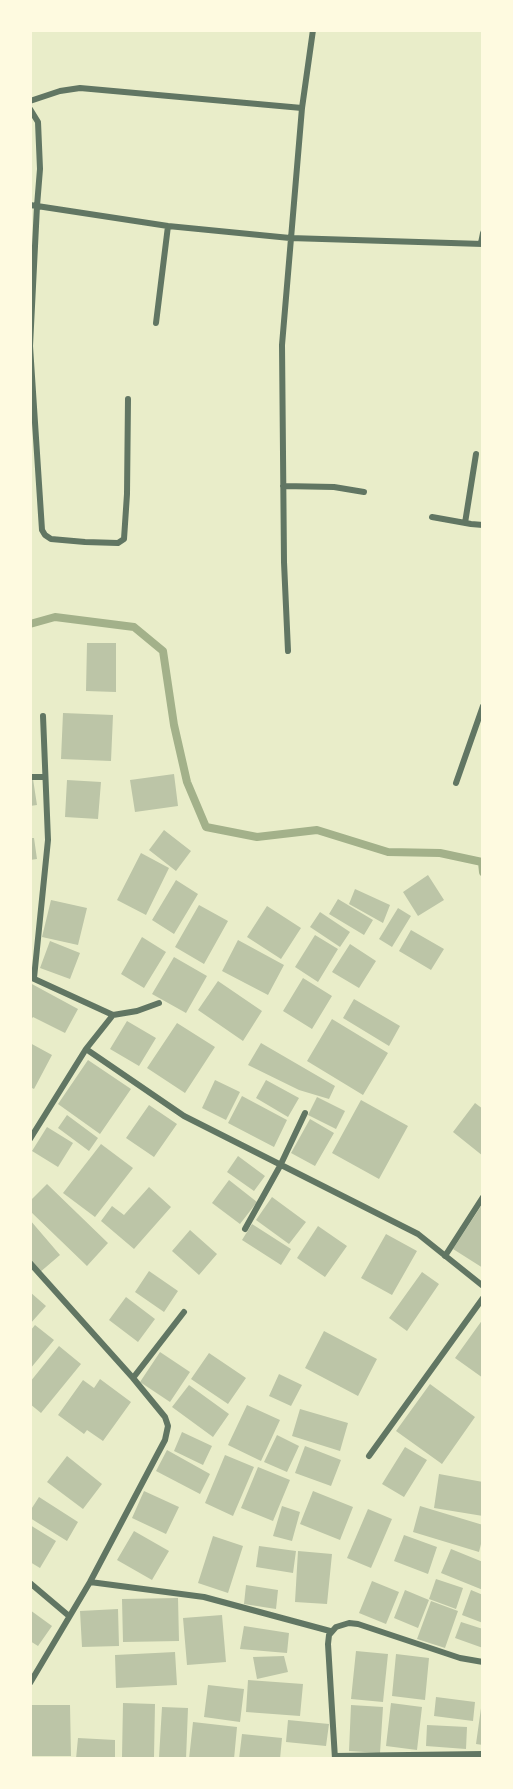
<!DOCTYPE html>
<html>
<head>
<meta charset="utf-8">
<style>
	body { margin:0 }
	#map { position:relative; width:513px; height:1789px; overflow:hidden; background:#e9edc9; font-family:Inter,sans-serif }
	canvas { display:block }
	.frame { position:absolute; inset:0; border:32px solid #fefae0; pointer-events:none }
</style>
</head>
<body>
<div id="map">
<canvas width="513" height="1789"></canvas>
<div class="frame"></div>
</div>
<script>
const context = document.querySelector('canvas').getContext('2d');
context.lineJoin = 'round';
const toPath = rows => new Path2D(rows.map(r => 'M' + r).join(''));
function trace(path, color, width, dash) { context.strokeStyle = color; context.lineWidth = width; context.lineCap = dash ? 'butt' : 'round'; context.setLineDash(dash || []); context.stroke(path); }
function fillPath(path, color) { context.fillStyle = color; context.fill(path, 'evenodd'); }
trace(toPath([
	[30,624,55,617,134,627,163,651,174,725,187,782,206,827,257,837,317,830,388,852,440,853,482,862,483,872]
]), '#a3b18a', 8);
fillPath(toPath([
	[87,643,116,643,116,692,86,691],
	[63,713,113,715,111,761,61,759],
	[174,774,178,806,135,812,130,780],
	[33,779,37,805,30,806,30,780],
	[67,780,101,782,98,819,65,817],
	[164,830,191,851,176,871,149,850],
	[30,838,34,838,37,859,30,860],
	[141,853,169,868,146,915,117,900],
	[428,875,444,900,418,916,403,892],
	[176,880,198,894,174,934,152,920],
	[355,889,390,905,383,923,349,904],
	[338,899,373,920,364,935,329,914],
	[51,900,87,908,78,945,42,937],
	[199,905,228,921,204,964,175,947],
	[267,906,301,928,281,959,247,937],
	[398,908,411,916,392,947,379,939],
	[320,912,350,932,340,947,310,927],
	[411,930,444,949,431,970,399,951],
	[315,935,338,949,318,982,295,967],
	[142,937,166,952,144,988,121,974],
	[238,940,284,965,268,995,222,971],
	[50,941,80,953,70,979,40,968],
	[350,944,376,961,359,988,332,972],
	[174,957,207,976,186,1013,152,994],
	[303,978,332,996,312,1029,283,1011],
	[218,981,262,1011,243,1041,198,1010],
	[30,983,78,1009,65,1033,33,1017,30,1021],
	[354,999,400,1026,389,1046,343,1018],
	[332,1019,388,1053,363,1095,307,1061],
	[127,1021,156,1038,139,1066,110,1049],
	[177,1023,215,1047,185,1093,147,1068],
	[30,1043,52,1055,34,1089,30,1087],
	[261,1043,335,1086,329,1099,299,1090,248,1065],
	[88,1060,131,1089,100,1134,58,1104],
	[215,1080,240,1092,226,1120,202,1108],
	[266,1080,299,1098,288,1117,256,1098],
	[242,1096,287,1120,274,1147,228,1123],
	[317,1097,345,1111,336,1129,308,1115],
	[361,1100,408,1126,379,1179,332,1153],
	[475,1103,483,1109,483,1156,453,1132],
	[149,1105,177,1124,154,1157,126,1138],
	[67,1115,98,1138,89,1151,58,1128],
	[310,1119,334,1133,315,1166,291,1153],
	[47,1127,73,1143,58,1167,32,1151],
	[101,1144,133,1168,95,1217,63,1193],
	[238,1156,265,1176,254,1191,227,1172],
	[229,1180,257,1202,240,1224,212,1203],
	[47,1184,108,1243,87,1266,30,1211,30,1201],
	[149,1187,171,1207,134,1249,101,1221,112,1206,124,1215],
	[272,1197,306,1222,289,1244,256,1220],
	[483,1203,483,1268,453,1249],
	[30,1220,60,1255,39,1273,30,1262],
	[252,1224,291,1249,281,1265,242,1240],
	[318,1226,347,1246,325,1277,297,1258],
	[190,1230,217,1254,199,1275,172,1251],
	[386,1234,417,1251,392,1295,361,1278],
	[149,1271,178,1291,164,1312,135,1292],
	[422,1272,439,1284,407,1331,389,1318],
	[30,1292,46,1306,30,1324],
	[126,1297,155,1319,138,1342,109,1320],
	[483,1319,483,1378,455,1358],
	[35,1325,54,1340,30,1369,30,1331],
	[324,1331,377,1359,358,1396,305,1368],
	[59,1346,81,1364,41,1413,30,1404,30,1382],
	[160,1352,190,1372,170,1402,140,1382],
	[209,1353,246,1378,228,1404,191,1379],
	[279,1374,302,1385,291,1406,269,1396],
	[100,1379,131,1402,103,1441,87,1430,84,1434,58,1415,83,1380,94,1388],
	[430,1384,475,1417,442,1464,396,1431],
	[189,1385,229,1414,213,1437,172,1407],
	[247,1405,280,1420,261,1461,228,1445],
	[300,1409,348,1423,340,1451,292,1436],
	[182,1432,212,1446,203,1465,174,1451],
	[277,1435,299,1446,287,1472,264,1462],
	[305,1446,341,1460,331,1486,295,1473],
	[405,1447,427,1460,404,1497,382,1484],
	[167,1450,210,1474,200,1494,156,1471],
	[225,1455,254,1467,233,1516,205,1503],
	[67,1456,102,1484,83,1509,47,1482],
	[258,1467,290,1480,273,1521,241,1508],
	[439,1474,483,1482,483,1516,434,1508],
	[144,1491,179,1507,166,1534,132,1518],
	[313,1491,353,1507,340,1540,300,1524],
	[39,1497,78,1522,67,1541,30,1518,30,1511],
	[282,1506,300,1512,292,1541,273,1536],
	[420,1506,483,1525,483,1536,479,1552,413,1532],
	[368,1509,392,1519,371,1568,347,1558],
	[30,1525,56,1541,40,1568,30,1562],
	[134,1531,169,1551,152,1580,117,1560],
	[404,1535,437,1547,428,1574,394,1561],
	[213,1536,243,1546,228,1593,198,1583],
	[259,1546,296,1551,293,1573,256,1567],
	[451,1549,483,1562,483,1590,441,1573],
	[298,1551,332,1554,327,1604,295,1602],
	[436,1579,463,1588,456,1609,429,1599],
	[372,1581,399,1592,386,1624,359,1613],
	[246,1585,278,1590,276,1609,244,1604],
	[405,1590,429,1600,418,1628,394,1618],
	[471,1590,483,1595,483,1623,462,1615],
	[178,1598,179,1641,123,1642,122,1599],
	[431,1601,458,1611,445,1648,417,1639],
	[118,1609,119,1646,82,1647,80,1611],
	[30,1610,52,1626,38,1646,30,1641],
	[222,1615,226,1662,187,1665,183,1618],
	[461,1622,483,1629,483,1648,455,1638],
	[244,1626,289,1633,287,1653,240,1649],
	[356,1651,388,1654,383,1702,351,1699],
	[175,1652,177,1685,116,1688,115,1655],
	[396,1654,429,1658,425,1700,392,1696],
	[284,1656,288,1672,257,1679,253,1657],
	[248,1680,303,1684,300,1716,246,1712],
	[208,1685,244,1689,240,1722,204,1717],
	[436,1697,475,1702,473,1721,434,1716],
	[482,1701,483,1701,483,1745,476,1744],
	[123,1703,155,1704,154,1757,122,1757],
	[391,1703,422,1707,417,1750,386,1746],
	[31,1705,70,1705,71,1756,32,1756],
	[351,1705,383,1707,380,1753,349,1751],
	[162,1707,188,1708,186,1759,159,1758],
	[288,1720,329,1724,326,1746,286,1742],
	[193,1722,237,1727,234,1759,189,1759],
	[427,1725,467,1727,466,1749,426,1746],
	[242,1734,282,1738,280,1759,239,1759],
	[78,1738,115,1740,115,1759,76,1759]
]), '#bcc5a7');
trace(toPath([
	[30,101,60,91,80,88,302,108],
	[30,109,38,122,40,169,37,206,168,226,290,238,483,244],
	[30,205,37,206,30,346,42,530,45,535,51,539,85,542,118,543,124,539,127,494,128,399],
	[481,243,483,233],
	[156,323,168,226],
	[283,486,334,487,364,492],
	[432,517,471,524,483,525],
	[465,523,476,454],
	[288,651,284,562,282,345,302,108,313,30],
	[30,777,45,777],
	[456,783,483,706],
	[30,977,113,1015,86,1049,184,1116,418,1234,483,1286],
	[34,978,48,840,43,716],
	[113,1015,137,1011,159,1003],
	[30,1139,86,1049],
	[245,1229,280,1166,305,1113],
	[445,1256,483,1197],
	[30,1263,133,1378,165,1417,168,1426,165,1440,157,1455,90,1582,30,1683],
	[133,1378,184,1312],
	[369,1456,483,1298],
	[90,1582,204,1597,330,1631],
	[30,1583,69,1616],
	[335,1756,483,1754],
	[335,1759,328,1644,329,1635,336,1627,349,1623,358,1624,460,1658,483,1662]
]), '#617663', 6);
</script>
</body>
</html>
